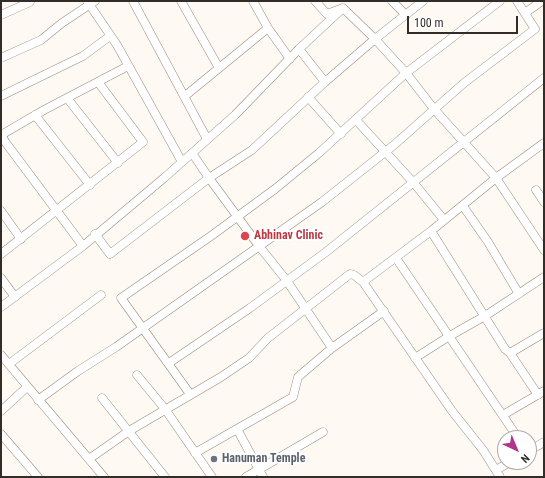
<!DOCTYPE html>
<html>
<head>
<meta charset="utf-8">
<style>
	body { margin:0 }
	#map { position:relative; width:545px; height:478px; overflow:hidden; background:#fff9f3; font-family:"Roboto Condensed",sans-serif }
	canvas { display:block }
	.frame { position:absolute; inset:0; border:2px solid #322d28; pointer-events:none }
	.north { position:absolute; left:497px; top:430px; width:40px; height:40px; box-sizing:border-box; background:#fff; border:1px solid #adaba9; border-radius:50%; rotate:136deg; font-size:11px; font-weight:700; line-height:16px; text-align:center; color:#322d28 }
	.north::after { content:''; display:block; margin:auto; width:14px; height:18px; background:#af368a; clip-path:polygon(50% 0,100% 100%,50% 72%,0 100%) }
	.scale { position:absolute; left:407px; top:16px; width:111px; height:18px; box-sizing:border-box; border:2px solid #322d28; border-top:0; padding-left:5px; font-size:12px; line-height:14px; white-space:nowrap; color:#322d28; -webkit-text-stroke:3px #fff; paint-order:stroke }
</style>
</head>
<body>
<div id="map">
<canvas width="545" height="478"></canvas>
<div class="frame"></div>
<div class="north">N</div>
<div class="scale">100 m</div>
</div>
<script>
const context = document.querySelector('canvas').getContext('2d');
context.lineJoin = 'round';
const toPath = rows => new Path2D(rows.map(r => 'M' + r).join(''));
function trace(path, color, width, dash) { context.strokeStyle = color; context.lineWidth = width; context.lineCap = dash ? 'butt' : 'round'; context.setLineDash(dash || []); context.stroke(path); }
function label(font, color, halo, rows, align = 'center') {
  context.font = font + ' "Roboto Condensed",sans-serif'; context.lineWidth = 4; context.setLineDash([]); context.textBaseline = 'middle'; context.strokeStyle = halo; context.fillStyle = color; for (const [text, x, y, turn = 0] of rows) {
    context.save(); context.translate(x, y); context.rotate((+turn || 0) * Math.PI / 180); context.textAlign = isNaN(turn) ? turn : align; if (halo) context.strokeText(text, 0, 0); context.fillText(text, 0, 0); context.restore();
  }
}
const street = toPath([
	[87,1,117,45,182,162],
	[133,1,207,139],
	[181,1,219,68],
	[315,1,327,14,343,8,375,39,406,73,434,109,496,178,544,250],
	[392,1,406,15],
	[525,13,542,1],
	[1,15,30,2,29,1],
	[268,28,290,59],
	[299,49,325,82],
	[1,58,41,40,62,23,95,1],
	[1,96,83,56,110,36],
	[185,96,268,28,253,1],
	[308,97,341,134],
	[67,98,118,163],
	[35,115,90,185],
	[356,120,413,182,444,220],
	[1,135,44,110,128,66],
	[1,135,6,143,83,246],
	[192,153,209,178,259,246,287,281,332,348,298,377,293,397,195,453],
	[536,190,544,202],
	[463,206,488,242,519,294],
	[1,211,21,239],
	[431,231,505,349,510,353,538,395],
	[95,234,110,254,209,178,252,150,325,82,375,39,423,1],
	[1,254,143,142,98,82],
	[396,258,518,438],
	[1,278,15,297],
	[1,307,83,246,164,178,235,115,299,49,343,8],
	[332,348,384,311],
	[510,353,544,333],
	[1,355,104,477],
	[415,358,448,337,485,316,544,277],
	[169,363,250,308,326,252,544,78],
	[9,364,101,295],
	[137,375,165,409,212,477],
	[190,394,121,298,211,236,275,189,319,153,406,73,500,1],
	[102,398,165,477],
	[38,400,78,371,116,347,322,202,394,145,464,83,535,29,517,1],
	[1,411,27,387],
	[503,415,544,391],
	[237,429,263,477],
	[1,434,38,477],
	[529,451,544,442],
	[89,459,129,431,221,377,249,358,268,338,350,274,354,275,363,282],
	[496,470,510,462],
	[246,477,323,432],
	[500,477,483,450,452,411,363,282,431,231,496,178,544,143]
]);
trace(street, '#978a7d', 9);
trace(street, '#fff', 8);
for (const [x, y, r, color] of [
	[245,236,5,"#e0444e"],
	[214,459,4,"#6b7280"]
]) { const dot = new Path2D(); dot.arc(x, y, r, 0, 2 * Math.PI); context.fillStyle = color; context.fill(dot); trace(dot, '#fff', 1.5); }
label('bold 12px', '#be3a42', '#fff', [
	["Abhinav Clinic",254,236]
], 'left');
label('bold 12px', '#5b616d', '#fff', [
	["Hanuman Temple",222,459]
], 'left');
</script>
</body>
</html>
